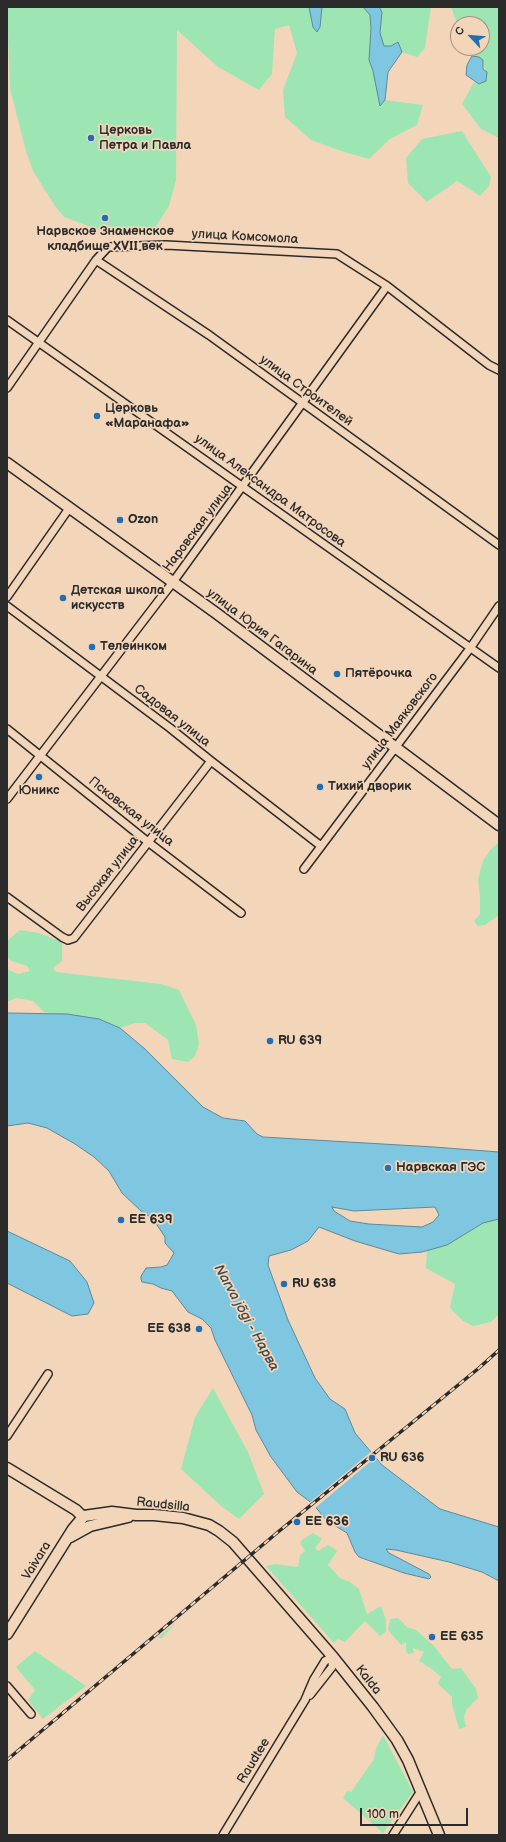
<!DOCTYPE html>
<html>
<head>
<meta charset="utf-8">
<style>
	body { margin:0 }
	#map { position:relative; width:506px; height:1842px; overflow:hidden; background:#f3d6ba; font-family:"Balsamiq Sans",sans-serif }
	canvas { display:block }
	.frame { position:absolute; inset:0; border:8px solid #2b2b2b; pointer-events:none }
	.north { position:absolute; left:450px; top:16px; width:40px; height:40px; box-sizing:border-box; background:#f3d6ba; border:1px solid #a39281; border-radius:50%; rotate:296deg; font-size:11px; font-weight:700; line-height:16px; text-align:center; color:#2b2b2b }
	.north::after { content:''; display:block; margin:auto; width:14px; height:18px; background:#1f6fb2; clip-path:polygon(50% 0,100% 100%,50% 72%,0 100%) }
	.scale { position:absolute; left:360px; top:1808px; width:108px; height:18px; box-sizing:border-box; border:2px solid #2b2b2b; border-top:0; padding-left:5px; font-size:12px; line-height:14px; white-space:nowrap; color:#2b2b2b; -webkit-text-stroke:3px #f3d6ba; paint-order:stroke }
</style>
</head>
<body>
<div id="map">
<canvas width="506" height="1842"></canvas>
<div class="frame"></div>
<div class="north">С</div>
<div class="scale">100 m</div>
</div>
<script>
const context = document.querySelector('canvas').getContext('2d');
context.lineJoin = 'round';
function fillPath(path, color) { context.fillStyle = color; context.fill(path, 'evenodd'); }
const toPath = rows => new Path2D(rows.map(r => 'M' + r).join(''));
function trace(path, color, width, dash) { context.strokeStyle = color; context.lineWidth = width; context.lineCap = dash ? 'butt' : 'round'; context.setLineDash(dash || []); context.stroke(path); }
function label(font, color, halo, rows, align = 'center') {
  context.font = font + ' "Balsamiq Sans",sans-serif'; context.lineWidth = 3.5; context.setLineDash([]); context.textBaseline = 'middle'; context.strokeStyle = halo; context.fillStyle = color; for (const [text, x, y, turn = 0] of rows) {
    context.save(); context.translate(x, y); context.rotate((+turn || 0) * Math.PI / 180); context.textAlign = isNaN(turn) ? turn : align; if (halo) context.strokeText(text, 0, 0); context.fillText(text, 0, 0); context.restore();
  }
}
fillPath(toPath([
	[7,7,363,7,370,15,371,28,369,60,373,71,381,106,385,100,423,105,417,125,390,139,369,159,344,152,311,140,285,117,283,90,297,53,289,25,275,29,272,74,259,90,218,67,177,30,176,180,169,206,153,231,109,227,104,225,104,232,64,217,55,206,33,171,26,151,10,89],
	[379,7,431,7,425,48,417,57,402,52,398,42,391,46,384,46,380,33,382,12],
	[451,7,499,7,499,138,481,129,462,104,474,82,480,84,487,78,483,60,479,57,472,56,468,48,482,48,482,24,458,24,458,26],
	[462,131,491,177,489,186,480,196,457,181,427,202,408,183,406,158,422,139],
	[499,842,499,915,485,925,478,926,474,921,480,914,480,897,478,879,483,861,491,849],
	[20,930,39,933,62,942,62,961,53,968,56,972,161,984,179,990,196,1025,199,1044,195,1056,188,1062,172,1059,168,1040,145,1023,135,1023,120,1028,102,1020,44,1012,33,1001,16,998,7,1002,7,969,18,974,30,971,27,966,11,961,7,956,7,941],
	[495,1219,499,1219,499,1314,491,1322,473,1326,463,1321,450,1308,455,1284,426,1268,427,1250,447,1245,483,1223],
	[213,1388,248,1452,264,1494,239,1519,221,1506,181,1469,195,1417],
	[313,1533,322,1539,315,1548,318,1551,328,1545,337,1551,328,1565,340,1578,350,1582,359,1589,367,1614,381,1606,386,1620,386,1632,380,1636,365,1621,345,1642,338,1639,334,1643,266,1566,275,1564,298,1567,300,1555,305,1551,300,1543,302,1540],
	[398,1618,407,1627,416,1630,433,1645,452,1669,461,1668,476,1689,478,1698,466,1710,464,1717,466,1727,459,1729,452,1704,452,1697,439,1685,438,1682,441,1677,432,1669,419,1661,424,1652,413,1648,414,1653,408,1654,406,1651,406,1642,401,1645,388,1630,390,1619],
	[175,1623,173,1626,161,1639,158,1637],
	[35,1651,86,1686,43,1719,28,1700,35,1690,16,1667],
	[383,1735,413,1792,383,1833,343,1798,347,1791,351,1792,374,1759,376,1749]
]), '#9de6b4');
const water = toPath([
	[309,7,322,7,320,27,317,32,313,27,309,7],
	[363,7,379,7,382,12,380,33,384,46,391,46,398,42,402,52,388,72,385,100,380,106,373,71,369,60,371,28,370,15,363,7],
	[472,56,479,57,483,60,483,69,487,72,486,81,479,84,466,75,467,65,472,56],
	[7,1013,67,1014,99,1019,120,1028,145,1049,203,1107,223,1118,245,1121,257,1134,263,1137,434,1147,499,1152,499,1219,483,1223,447,1245,422,1252,399,1254,355,1241,319,1227,308,1241,291,1250,269,1256,268,1265,288,1320,315,1378,330,1399,345,1409,355,1433,382,1465,440,1509,499,1527,499,1581,482,1572,449,1562,396,1550,386,1549,389,1553,429,1574,431,1577,429,1579,404,1573,359,1557,355,1552,347,1533,327,1521,313,1504,297,1492,271,1457,256,1430,252,1415,215,1340,211,1328,202,1319,188,1312,172,1291,161,1288,153,1284,142,1282,141,1279,141,1276,146,1268,161,1267,167,1265,174,1253,165,1243,165,1237,153,1219,141,1211,122,1193,109,1171,94,1157,75,1144,47,1128,28,1123,7,1126,7,1013],
	[332,1207,354,1211,435,1207,439,1215,433,1222,422,1227,369,1224,350,1221,334,1211,332,1207],
	[7,1231,70,1261,87,1282,94,1303,88,1314,72,1316,7,1283,7,1231]
]);
fillPath(water, '#7fc6e0');
trace(water, '#5d8898', 1);
fillPath(toPath([
	[372,1451,377,1456,314,1509,308,1504]
]), '#f3d6ba');
const street = toPath([
	[96,260,209,335,499,545],
	[7,320,499,668],
	[7,388,96,260,108,247,166,245,337,254,387,286,489,365,499,370],
	[7,597,70,507],
	[7,606,170,728,211,761,321,846],
	[7,729,148,842,241,913],
	[7,799,173,582,387,286],
	[304,869,471,647,499,606],
	[7,897,62,937,68,940,74,938,211,761],
	[7,1436,48,1374],
	[7,1686,31,1714],
	[310,1695,332,1667,333,1657],
	[223,1835,305,1700,314,1679,325,1661,333,1657],
	[393,1835,421,1791]
]);
const secondary = toPath([
	[7,463,216,613,499,825],
	[7,1468,76,1510,83,1517],
	[70,1537,90,1526,128,1517],
	[7,1634,73,1529,84,1516,112,1512,136,1515,154,1515,183,1518,209,1525,219,1531,233,1542,333,1657,373,1707,397,1740,408,1760,439,1835]
]);
trace(street, '#2b2b2b', 10);
trace(secondary, '#2b2b2b', 13);
trace(street, '#f3d6ba', 7);
trace(secondary, '#f3d6ba', 10);
const rail = toPath([
	[7,1760,278,1532,479,1368,499,1350]
]);
trace(rail, '#2b2b2b', 3.5);
trace(rail, '#f3d6ba', 2, [6]);
for (const [x, y, r, color] of [
	[91,138,4,"#1f6fb2"],
	[105,218,4,"#1f6fb2"],
	[97,416,4,"#1f6fb2"],
	[120,520,4,"#1f6fb2"],
	[63,598,4,"#1f6fb2"],
	[92,647,4,"#1f6fb2"],
	[337,674,4,"#1f6fb2"],
	[39,777,4,"#1f6fb2"],
	[320,787,4,"#1f6fb2"],
	[270,1041,4,"#1f6fb2"],
	[388,1168,4,"#1f6fb2"],
	[121,1220,4,"#1f6fb2"],
	[284,1284,4,"#1f6fb2"],
	[199,1329,4,"#1f6fb2"],
	[372,1458,4,"#1f6fb2"],
	[297,1522,4,"#1f6fb2"],
	[432,1637,4,"#1f6fb2"]
]) { const dot = new Path2D(); dot.arc(x, y, r, 0, 2 * Math.PI); context.fillStyle = color; context.fill(dot); trace(dot, '#f3d6ba', 1.5); }
label('bold 13px', '#2b2b2b', '#f3d6ba', [
	["Церковь",99,131],
	["Петра и Павла",99,146],
	["Нарвское Знаменское",105,232,"center"],
	["кладбище XVII век",105,247,"center"],
	["Церковь",105,409],
	["«Маранафа»",105,424],
	["Ozon",128,520],
	["Детская школа",71,591],
	["искусств",71,606],
	["Телеинком",100,647],
	["Пятёрочка",345,674],
	["Тихий дворик",328,787],
	["Юникс",39,791,"center"],
	["RU 639",278,1041],
	["Нарвская ГЭС",396,1168],
	["EE 639",129,1220],
	["RU 638",292,1284],
	["EE 638",191,1329,"right"],
	["RU 636",380,1458],
	["EE 636",305,1522],
	["EE 635",440,1637]
], 'left');
label('13px', '#2b2b2b', '#f3d6ba', [
	["улица Комсомола",245,237,3],
	["улица Строителей",306,391,36],
	["улица Александра Матросова",270,491,36],
	["Наровская улица",198,528,-53],
	["улица Юрия Гагарина",262,632,37],
	["Садовая улица",172,716,38],
	["улица Маяковского",400,721,-53],
	["Псковская улица",131,812,38],
	["Высокая улица",108,874,-52],
	["Raudsilla",163,1505,6],
	["Vaivara",37,1561,-58],
	["Kalda",368,1680,52],
	["Raudtee",254,1761,-59]
]);
label('italic 14px', '#3c4a4f', '#f3d6ba', [
	["Narva jõgi - Нарва",246,1318,61]
]);
</script>
</body>
</html>
